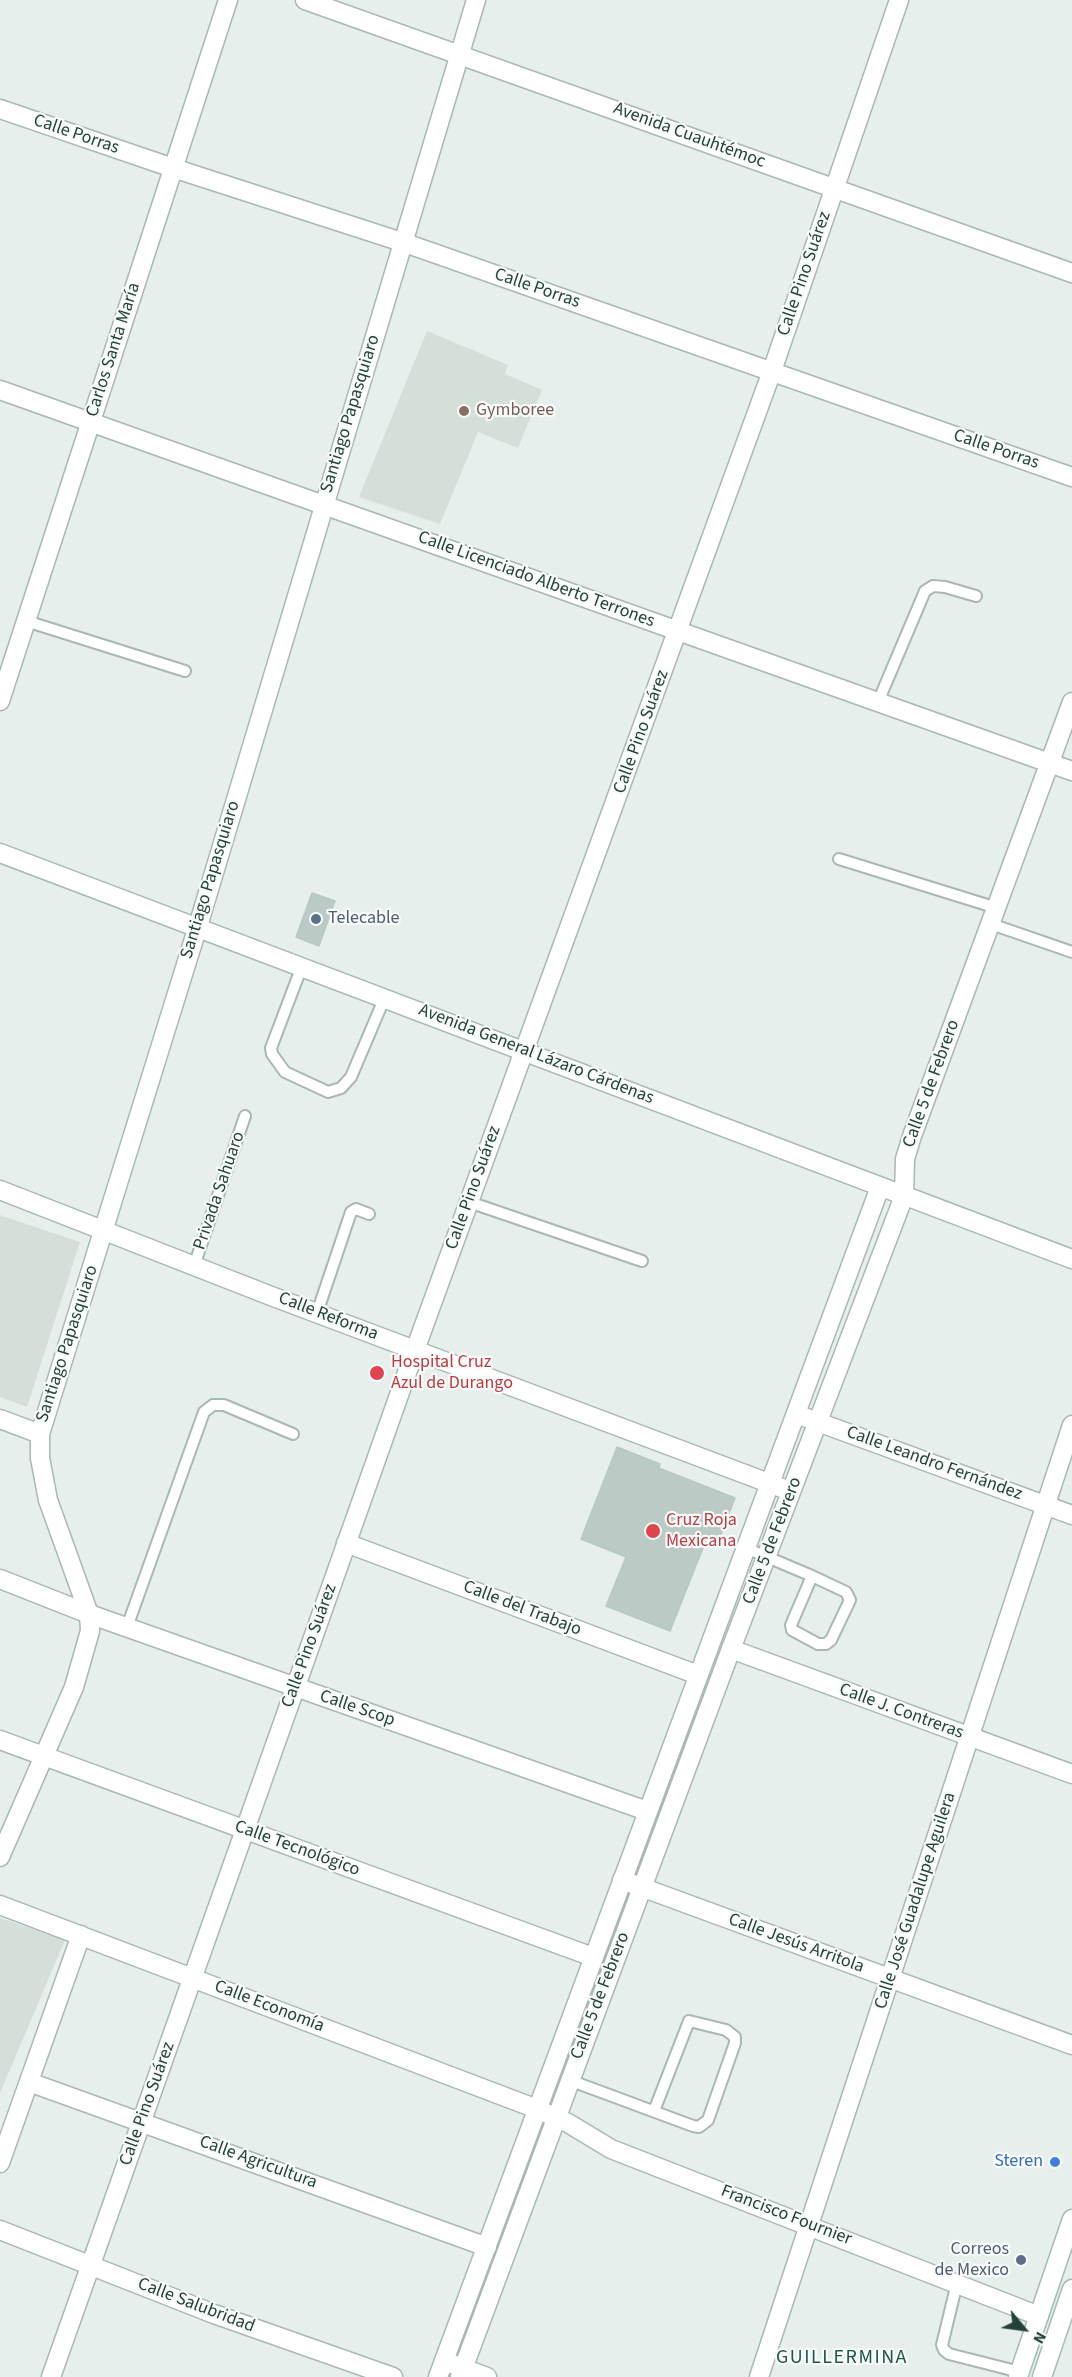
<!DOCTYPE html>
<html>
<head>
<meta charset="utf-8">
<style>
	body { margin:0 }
	#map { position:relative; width:1072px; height:2377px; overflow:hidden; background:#e6efeb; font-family:"Source Sans 3",sans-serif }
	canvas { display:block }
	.north { position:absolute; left:994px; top:2299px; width:60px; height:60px; -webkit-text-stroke:4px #f7fbf9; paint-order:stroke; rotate:119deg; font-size:16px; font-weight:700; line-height:24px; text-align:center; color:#24423a }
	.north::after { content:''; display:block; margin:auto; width:21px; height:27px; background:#24423a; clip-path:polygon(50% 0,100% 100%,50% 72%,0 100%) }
</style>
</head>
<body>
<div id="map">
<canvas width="1072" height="2377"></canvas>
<div class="north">N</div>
</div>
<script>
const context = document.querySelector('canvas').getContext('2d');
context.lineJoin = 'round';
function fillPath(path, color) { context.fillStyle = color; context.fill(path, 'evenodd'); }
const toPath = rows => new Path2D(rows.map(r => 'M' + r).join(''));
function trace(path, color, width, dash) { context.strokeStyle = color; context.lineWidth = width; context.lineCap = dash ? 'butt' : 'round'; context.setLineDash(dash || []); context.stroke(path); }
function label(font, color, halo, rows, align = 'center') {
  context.font = font + ' "Source Sans 3",sans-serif'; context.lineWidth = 4.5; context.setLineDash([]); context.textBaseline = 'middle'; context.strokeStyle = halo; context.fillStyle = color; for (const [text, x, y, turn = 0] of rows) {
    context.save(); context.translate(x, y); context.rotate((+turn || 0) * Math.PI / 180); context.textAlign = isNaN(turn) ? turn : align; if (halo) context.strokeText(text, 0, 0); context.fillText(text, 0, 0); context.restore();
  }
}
fillPath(toPath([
	[427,331,508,365,505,374,542,390,518,448,478,432,440,524,359,497],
	[0,1215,80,1242,27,1407,0,1397],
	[0,1918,65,1940,0,2093]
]), '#d4dfda');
const building = toPath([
	[312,893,335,901,319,946,296,937,312,893],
	[617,1447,660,1464,659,1468,735,1498,716,1547,705,1543,670,1631,606,1606,626,1557,581,1539,617,1447]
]);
fillPath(building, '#bbcac4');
trace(building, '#b8c9c2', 1.5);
const service = toPath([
	[26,621,185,671],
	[878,702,925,591,933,586,945,587,976,596],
	[839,859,997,908],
	[991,924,1072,952],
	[302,966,271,1048,272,1054,285,1072,328,1092,341,1088,351,1077,385,997],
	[469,1202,642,1261],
	[194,1266,245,1116],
	[317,1313,351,1212,356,1209,369,1214],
	[746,1548,812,1576,846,1592,850,1600,831,1640,826,1644,818,1644,792,1630,791,1625,812,1576],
	[127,1627,204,1412,213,1405,224,1405,293,1434],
	[569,2080,693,2126,699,2127,708,2120,735,2043,735,2037,726,2030,689,2021,654,2111],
	[957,2283,942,2345,944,2350,949,2354,1020,2372]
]);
const minor = toPath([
	[0,109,173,168,405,243,1072,477],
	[0,390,1072,771],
	[0,701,228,0],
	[796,1414,1072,1515],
	[0,1419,40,1434],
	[346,1543,698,1675],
	[0,1579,89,1614,647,1811],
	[731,1649,1072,1774],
	[0,1740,593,1957],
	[0,1857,74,1687,90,1631,89,1614,48,1500,40,1458,40,1434,198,926,476,0],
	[622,1880,1072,2045],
	[0,1905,537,2109,568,2123,611,2149,1039,2316],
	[29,2082,487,2247],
	[0,2163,81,1935],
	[0,2230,214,2314,393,2377],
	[444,2361,487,2377],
	[759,2377,1072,1425]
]);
const tertiary = toPath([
	[305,0,1072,273],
	[0,1190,271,1296,782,1488],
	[51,2377,415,1350,772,371,899,0],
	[438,2377,880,1187],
	[460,2377,731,1649,904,1196,905,1159,912,1136,1072,702]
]);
const secondary = toPath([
	[0,853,1072,1259],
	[1018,2377,1072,2219],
	[1042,2377,1072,2289]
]);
trace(service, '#a8b8b2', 14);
trace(minor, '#a8b8b2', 21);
trace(tertiary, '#a8b8b2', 21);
trace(secondary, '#a4bbb3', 21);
trace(service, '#fff', 10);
trace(minor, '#fff', 18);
trace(tertiary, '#fff', 18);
trace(secondary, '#fff', 18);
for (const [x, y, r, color] of [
	[464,411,6,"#8d6e63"],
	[316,919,6,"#5c6f8a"],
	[377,1373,8,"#e0444e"],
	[653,1531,8,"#e0444e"],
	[1055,2162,6,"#3f7fe0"],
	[1021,2260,6,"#5c6f8a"]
]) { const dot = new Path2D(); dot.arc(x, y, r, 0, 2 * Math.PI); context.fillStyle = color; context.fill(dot); trace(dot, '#f7fbf9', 2); }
label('18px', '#24423a', '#f7fbf9', [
	["Calle Porras",76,135,19],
	["Avenida Cuauhtémoc",689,136,20],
	["Calle Pino Suárez",805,274,-71],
	["Calle Porras",537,289,19],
	["Carlos Santa María",114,350,-72],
	["Santiago Papasquiaro",351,414,-73],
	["Calle Porras",996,450,19],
	["Calle Licenciado Alberto Terrones",536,580,20],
	["Calle Pino Suárez",642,732,-70],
	["Santiago Papasquiaro",211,880,-73],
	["Avenida General Lázaro Cárdenas",536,1055,21],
	["Calle 5 de Febrero",932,1084,-70],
	["Calle Pino Suárez",474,1188,-70],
	["Privada Sahuaro",220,1191,-71],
	["Calle Reforma",328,1317,21],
	["Santiago Papasquiaro",68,1344,-72],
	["Calle Leandro Fernández",934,1464,20],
	["Calle 5 de Febrero",773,1541,-69],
	["Calle del Trabajo",522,1609,21],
	["Calle Pino Suárez",310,1646,-70],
	["Calle Scop",357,1709,19],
	["Calle J. Contreras",901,1712,20],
	["Calle Tecnológico",297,1849,20],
	["Calle José Guadalupe Aguilera",916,1901,-72],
	["Calle Jesús Arritola",796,1944,20],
	["Calle 5 de Febrero",601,1996,-69],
	["Calle Economía",269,2007,21],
	["Calle Pino Suárez",148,2104,-70],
	["Calle Agricultura",258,2163,20],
	["Francisco Fournier",786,2216,21],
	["Calle Salubridad",196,2306,21]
]);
label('18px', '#785e54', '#f7fbf9', [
	["Gymboree",476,411]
], 'left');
label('18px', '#4e5e75', '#f7fbf9', [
	["Telecable",328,919],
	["Correos",1009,2250,"right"],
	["de Mexico",1009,2271,"right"]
], 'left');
label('18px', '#be3a42', '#f7fbf9', [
	["Hospital Cruz",391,1363],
	["Azul de Durango",391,1384],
	["Cruz Roja",666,1521],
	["Mexicana",666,1542]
], 'left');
label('18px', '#366cbe', '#f7fbf9', [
	["Steren",1043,2162]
], 'right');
context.letterSpacing = '1.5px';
label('20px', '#1f5548', '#f7fbf9', [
	["GUILLERMINA",842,2359]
]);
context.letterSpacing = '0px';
</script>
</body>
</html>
